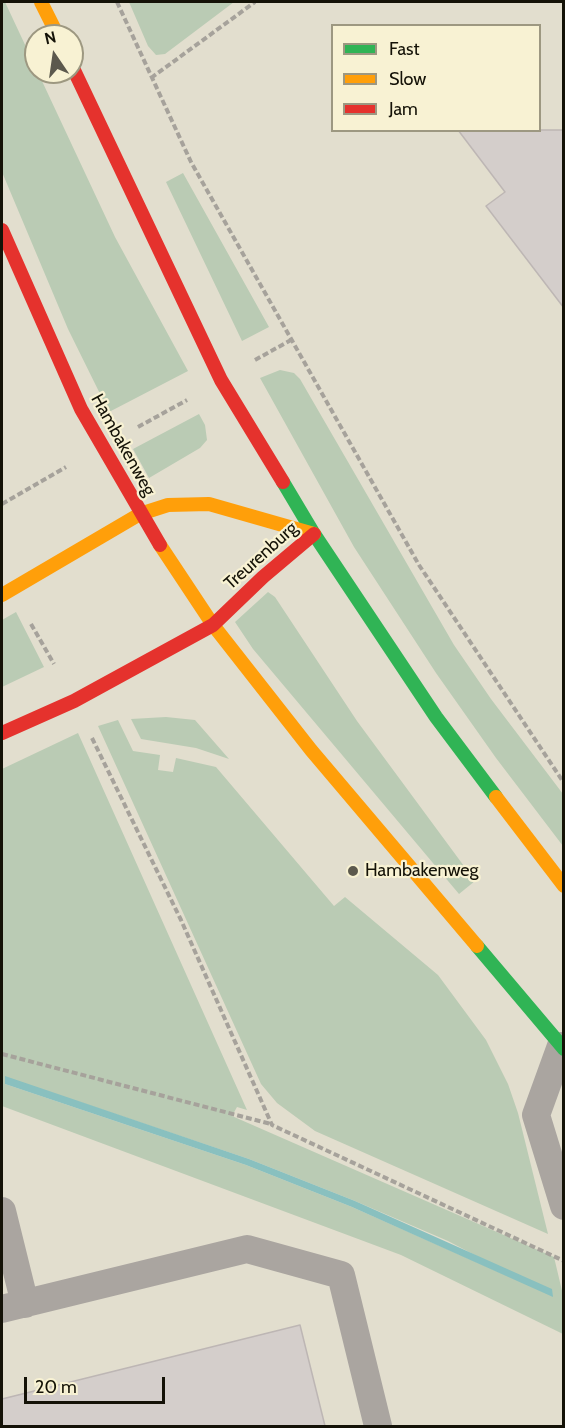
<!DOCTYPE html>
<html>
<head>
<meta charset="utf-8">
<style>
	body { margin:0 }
	#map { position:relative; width:565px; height:1428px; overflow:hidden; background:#e2dece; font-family:Cabin,sans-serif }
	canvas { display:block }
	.frame { position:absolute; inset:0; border:3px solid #141207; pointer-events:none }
	.legend { position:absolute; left:331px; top:24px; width:210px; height:108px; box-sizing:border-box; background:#f8f2d3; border:2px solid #9d9881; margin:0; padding:8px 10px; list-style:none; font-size:18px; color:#141207 }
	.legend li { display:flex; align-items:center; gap:12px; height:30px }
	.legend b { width:30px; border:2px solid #9d9881 }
	.north { position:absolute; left:24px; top:24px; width:60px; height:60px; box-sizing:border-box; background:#f8f2d3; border:2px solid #9d9881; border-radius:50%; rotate:347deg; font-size:16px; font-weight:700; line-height:24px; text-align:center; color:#141207 }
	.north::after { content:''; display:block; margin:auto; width:21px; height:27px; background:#5c594d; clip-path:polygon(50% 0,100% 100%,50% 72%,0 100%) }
	.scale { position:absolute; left:24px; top:1377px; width:141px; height:27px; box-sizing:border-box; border:3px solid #141207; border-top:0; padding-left:8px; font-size:18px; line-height:21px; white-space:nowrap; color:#141207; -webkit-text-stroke:4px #f8f2d3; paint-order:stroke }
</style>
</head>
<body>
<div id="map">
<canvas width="565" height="1428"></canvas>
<div class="frame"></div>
<ul class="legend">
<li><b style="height:8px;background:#30b455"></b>Fast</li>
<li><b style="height:8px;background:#ff9f0a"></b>Slow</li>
<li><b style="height:8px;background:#e5322d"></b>Jam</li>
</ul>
<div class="north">N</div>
<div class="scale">20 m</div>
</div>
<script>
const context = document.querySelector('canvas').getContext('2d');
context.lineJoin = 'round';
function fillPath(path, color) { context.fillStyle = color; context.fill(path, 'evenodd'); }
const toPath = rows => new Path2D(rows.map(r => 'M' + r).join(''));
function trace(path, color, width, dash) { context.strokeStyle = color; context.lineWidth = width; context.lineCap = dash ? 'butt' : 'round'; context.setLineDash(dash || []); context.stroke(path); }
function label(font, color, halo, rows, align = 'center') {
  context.font = font + ' Cabin,sans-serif'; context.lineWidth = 4.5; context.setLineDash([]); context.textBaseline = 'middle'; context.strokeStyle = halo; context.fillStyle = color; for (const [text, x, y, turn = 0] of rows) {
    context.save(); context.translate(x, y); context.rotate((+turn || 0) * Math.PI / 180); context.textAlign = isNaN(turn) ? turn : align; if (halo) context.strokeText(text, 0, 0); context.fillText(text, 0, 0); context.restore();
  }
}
fillPath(toPath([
	[2,2,5,2,115,237,188,371,109,412,68,329,2,172],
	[129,2,234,2,165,54,156,55,148,46],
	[183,173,269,327,242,341,166,182],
	[280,370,294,373,300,379,454,645,491,699,563,794,563,846,496,758,436,673,354,547,260,378],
	[199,414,205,425,207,440,200,448,149,478,133,449],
	[268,592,275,597,357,721,475,881,459,894,253,649,235,622],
	[16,612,44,667,2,687,2,620],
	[166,717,195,720,229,759,196,748,141,739,131,719],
	[118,720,133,751,160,755,158,770,173,772,176,758,216,767,334,906,345,897,438,975,486,1040,508,1084,518,1113,548,1234,315,1131,277,1103,261,1084,98,726],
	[78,733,247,1110,237,1107,232,1116,554,1257,563,1295,563,1334,401,1255,2,1106,2,769],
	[5,1077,249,1159,355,1201,448,1241,553,1296,352,1207,246,1165,5,1084]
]), '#bacbb4');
fillPath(toPath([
	[5,1076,249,1159,355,1201,552,1289,553,1297,352,1207,246,1165,5,1084]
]), '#89c0bf');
const building = toPath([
	[458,130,564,130,564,308,486,206,505,192,458,130],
	[300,1325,325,1426,2,1426,2,1399,300,1325]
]);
fillPath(building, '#d4cecb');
trace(building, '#bdb6b4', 1.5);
trace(toPath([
	[117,2,191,162,419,565,564,783],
	[151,78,255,2],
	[255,360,291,340],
	[138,427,187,400],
	[2,504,66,467],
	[31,624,54,664],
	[92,738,181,920,272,1125,564,1261],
	[2,1054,271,1124]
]), '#a6a29b', 4, [6, 3]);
trace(toPath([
	[561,1046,536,1115,564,1206],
	[2,1211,25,1304],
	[2,1309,247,1249,341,1275,378,1426]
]), '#aaa5a0', 28);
trace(toPath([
	[283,482,314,534,436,717,496,797],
	[477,946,564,1049]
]), '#30b455', 14);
trace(toPath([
	[41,2,58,36],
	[160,545,213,625,311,750,477,946],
	[2,595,140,514,168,505,209,504,314,534],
	[496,797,564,886]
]), '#ff9f0a', 14);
trace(toPath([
	[72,66,221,380,283,482],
	[2,230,81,409,160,545],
	[2,733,74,701,213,625,263,577,314,534]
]), '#e5322d', 14);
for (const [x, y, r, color] of [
	[353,871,6,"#5c594d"]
]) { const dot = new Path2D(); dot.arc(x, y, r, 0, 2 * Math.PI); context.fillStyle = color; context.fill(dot); trace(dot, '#f8f2d3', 2); }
label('18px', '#141207', '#f8f2d3', [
	["Hambakenweg",123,445,61],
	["Treurenburg",261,556,-42]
]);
label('18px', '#141207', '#f8f2d3', [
	["Hambakenweg",365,871]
], 'left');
</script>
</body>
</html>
